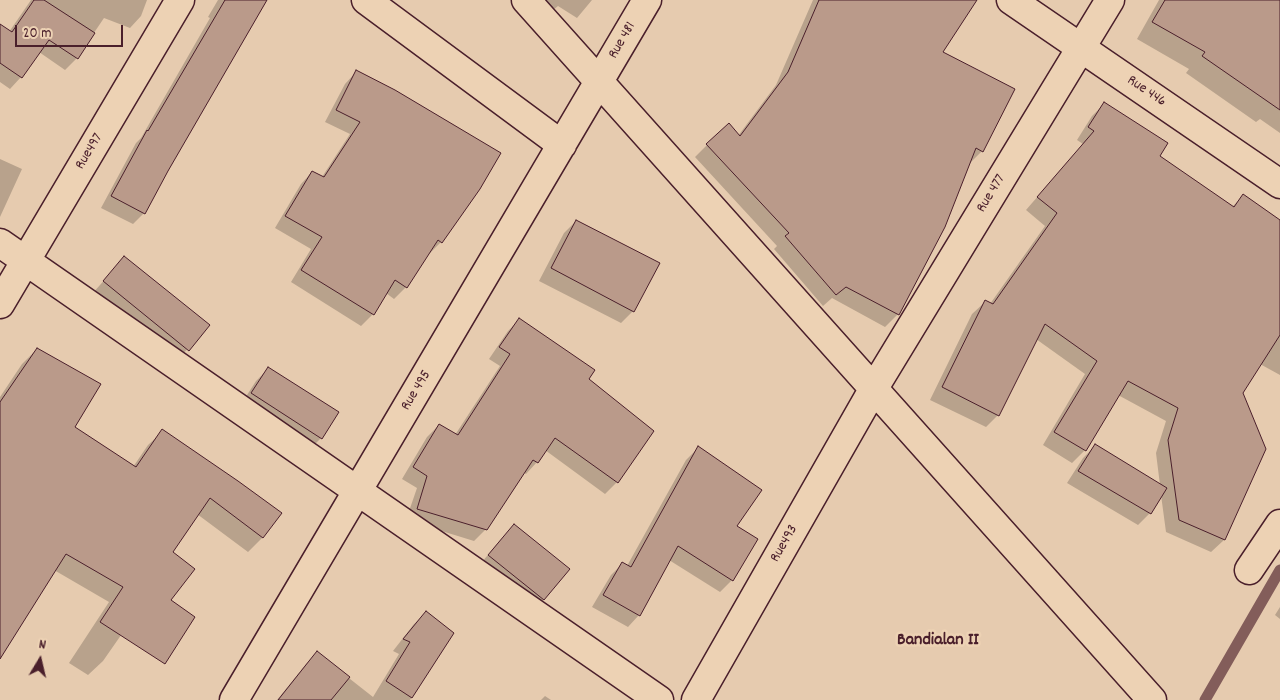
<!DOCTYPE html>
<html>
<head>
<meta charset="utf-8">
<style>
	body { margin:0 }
	#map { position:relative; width:1280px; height:700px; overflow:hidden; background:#e6cbaf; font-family:Dekko,sans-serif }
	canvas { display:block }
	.north { position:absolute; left:15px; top:635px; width:50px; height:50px; -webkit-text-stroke:4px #edd2b4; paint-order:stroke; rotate:9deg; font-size:14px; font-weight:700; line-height:20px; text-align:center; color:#4a1f2b }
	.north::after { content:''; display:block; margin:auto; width:18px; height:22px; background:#4a1f2b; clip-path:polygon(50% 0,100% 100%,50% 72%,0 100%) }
	.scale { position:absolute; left:15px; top:25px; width:108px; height:22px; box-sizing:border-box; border:2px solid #4a1f2b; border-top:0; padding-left:6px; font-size:15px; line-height:18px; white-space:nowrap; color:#4a1f2b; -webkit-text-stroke:4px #edd2b4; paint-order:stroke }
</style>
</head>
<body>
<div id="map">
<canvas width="1280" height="700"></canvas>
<div class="north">N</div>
<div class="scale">20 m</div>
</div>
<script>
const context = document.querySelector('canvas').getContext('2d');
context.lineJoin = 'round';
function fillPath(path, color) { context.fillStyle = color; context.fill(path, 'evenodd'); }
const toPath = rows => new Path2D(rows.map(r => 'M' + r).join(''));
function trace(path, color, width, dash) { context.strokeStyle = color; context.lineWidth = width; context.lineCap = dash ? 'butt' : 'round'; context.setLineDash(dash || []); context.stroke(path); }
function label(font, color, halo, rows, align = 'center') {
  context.font = font + ' Dekko,sans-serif'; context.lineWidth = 5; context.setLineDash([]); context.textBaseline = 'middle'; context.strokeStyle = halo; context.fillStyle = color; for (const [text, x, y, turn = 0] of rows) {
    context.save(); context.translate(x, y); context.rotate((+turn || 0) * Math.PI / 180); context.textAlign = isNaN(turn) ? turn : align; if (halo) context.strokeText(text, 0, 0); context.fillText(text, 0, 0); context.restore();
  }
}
fillPath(toPath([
	[31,0,147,0,141,16,130,28,104,18,77,58,65,70,39,52,21,77,10,89,0,82,0,26,9,32],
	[218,0,256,0,144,213,133,224,101,208,136,143,141,138,210,18,208,17],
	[545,0,592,0,577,18,558,6,553,10],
	[813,0,963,0,941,53,1013,90,982,151,969,164,898,314,885,327,832,298,823,306,774,249,777,246,695,157,707,145,738,136,776,85],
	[1159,0,1280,0,1280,133,1260,119,1256,122,1186,73,1189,69,1137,39],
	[356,72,441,242,430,253,428,252,406,287,394,299,386,293,373,314,361,326,291,282,311,249,275,228,301,184,312,172,322,177,350,134,325,122,345,84],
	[1104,104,1159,156,1232,207,1243,196,1280,221,1280,375,1260,364,1242,393,1265,449,1224,540,1211,552,1166,532,1161,495,1150,513,1138,525,1067,483,1083,458,1095,446,1160,485,1156,453,1166,421,1118,395,1085,450,1072,463,1043,445,1085,374,1036,339,998,415,986,427,930,400,972,314,985,302,990,304,1045,226,1026,210,1083,144,1077,140,1092,116],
	[0,159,22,169,0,217],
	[576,221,633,311,621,323,539,281,564,233],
	[124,258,208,325,176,362,92,294],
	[519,320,587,379,653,431,617,482,605,494,545,450,537,462,526,474,523,472,486,529,474,541,406,520,417,488,402,479,427,437,439,425,455,435,500,366,489,359,508,331],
	[37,349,74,427,133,467,148,445,163,431,263,537,248,552,197,514,171,552,142,605,103,661,88,675,69,663,109,602,54,570,0,655,0,397,22,364],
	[268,369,338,413,321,438,309,450,240,406,256,381],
	[698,448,735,526,732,580,720,592,669,560,639,615,628,627,592,607,611,575,623,563,627,566,686,460],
	[514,526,544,599,532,611,477,568,502,538],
	[1280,607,1280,619,1275,615],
	[426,613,452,633,410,700,277,700,306,664,317,653,373,697,399,654,393,651,414,624],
	[545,696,551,700,541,700]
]), '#0003');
trace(toPath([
	[1205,700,1280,570]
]), '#835d5a', 11);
const building = toPath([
	[34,0,44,0,95,33,78,59,49,40,22,78,0,63,0,24,12,32,34,0],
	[225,0,267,0,168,171,145,214,111,196,147,130,148,131,225,0],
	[819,0,977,0,943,52,1015,89,983,152,976,148,945,227,899,315,846,287,836,295,785,236,789,233,706,144,729,123,740,136,788,72,819,0],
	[1165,0,1280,0,1280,110,1202,56,1205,52,1152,22,1165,0],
	[356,70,395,90,501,153,480,189,442,243,438,240,407,288,395,280,374,315,301,270,322,237,285,216,312,171,324,177,360,122,336,110,356,70],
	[1104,102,1168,143,1160,156,1234,207,1243,194,1280,220,1280,335,1243,393,1266,449,1225,540,1179,520,1168,440,1178,408,1128,381,1086,451,1054,432,1097,361,1045,324,999,416,942,387,985,300,993,304,1057,213,1037,197,1094,131,1088,127,1104,102],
	[576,220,660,263,634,312,551,268,576,220],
	[124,256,210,325,189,351,103,281,124,256],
	[519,318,595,370,589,379,654,431,618,483,555,438,538,463,533,460,487,530,417,509,427,476,413,467,439,424,458,435,510,354,499,347,519,318],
	[37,348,101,384,75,427,136,467,162,429,238,481,282,513,263,538,210,498,173,552,195,569,171,600,195,617,165,664,100,622,123,587,66,554,0,659,0,402,37,348],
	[268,367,339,412,322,439,251,393,268,367],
	[1095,444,1167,488,1151,514,1078,471,1095,444],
	[698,446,762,490,737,526,758,539,733,581,678,546,640,616,603,595,622,562,631,567,698,446],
	[514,524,570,569,544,600,488,555,514,524],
	[426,611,454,633,412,698,386,681,410,642,403,639,426,611],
	[317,651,350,677,331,700,278,700,317,651]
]);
fillPath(building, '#ba9a8a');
trace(building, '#4a1f2b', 1);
const minor = toPath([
	[366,0,562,145],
	[526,0,1152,700],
	[1011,0,1280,184],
	[0,243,659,700],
	[0,304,180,0],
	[1249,570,1280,524],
	[234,700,647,0],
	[696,700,874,388,1110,0]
]);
trace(minor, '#4a1f2b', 31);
trace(minor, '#edd2b4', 28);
label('15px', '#4a1f2b', '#edd2b4', [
	["Rue 481",623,41,-60],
	["Rue 446",1146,92,34],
	["Rue497",90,152,-59],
	["Rue 477",992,194,-59],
	["Rue 495",417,391,-59],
	["Rue493",785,544,-60]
]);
label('bold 18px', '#4a1f2b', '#edd2b4', [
	["Bandialan II",938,642]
]);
</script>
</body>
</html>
